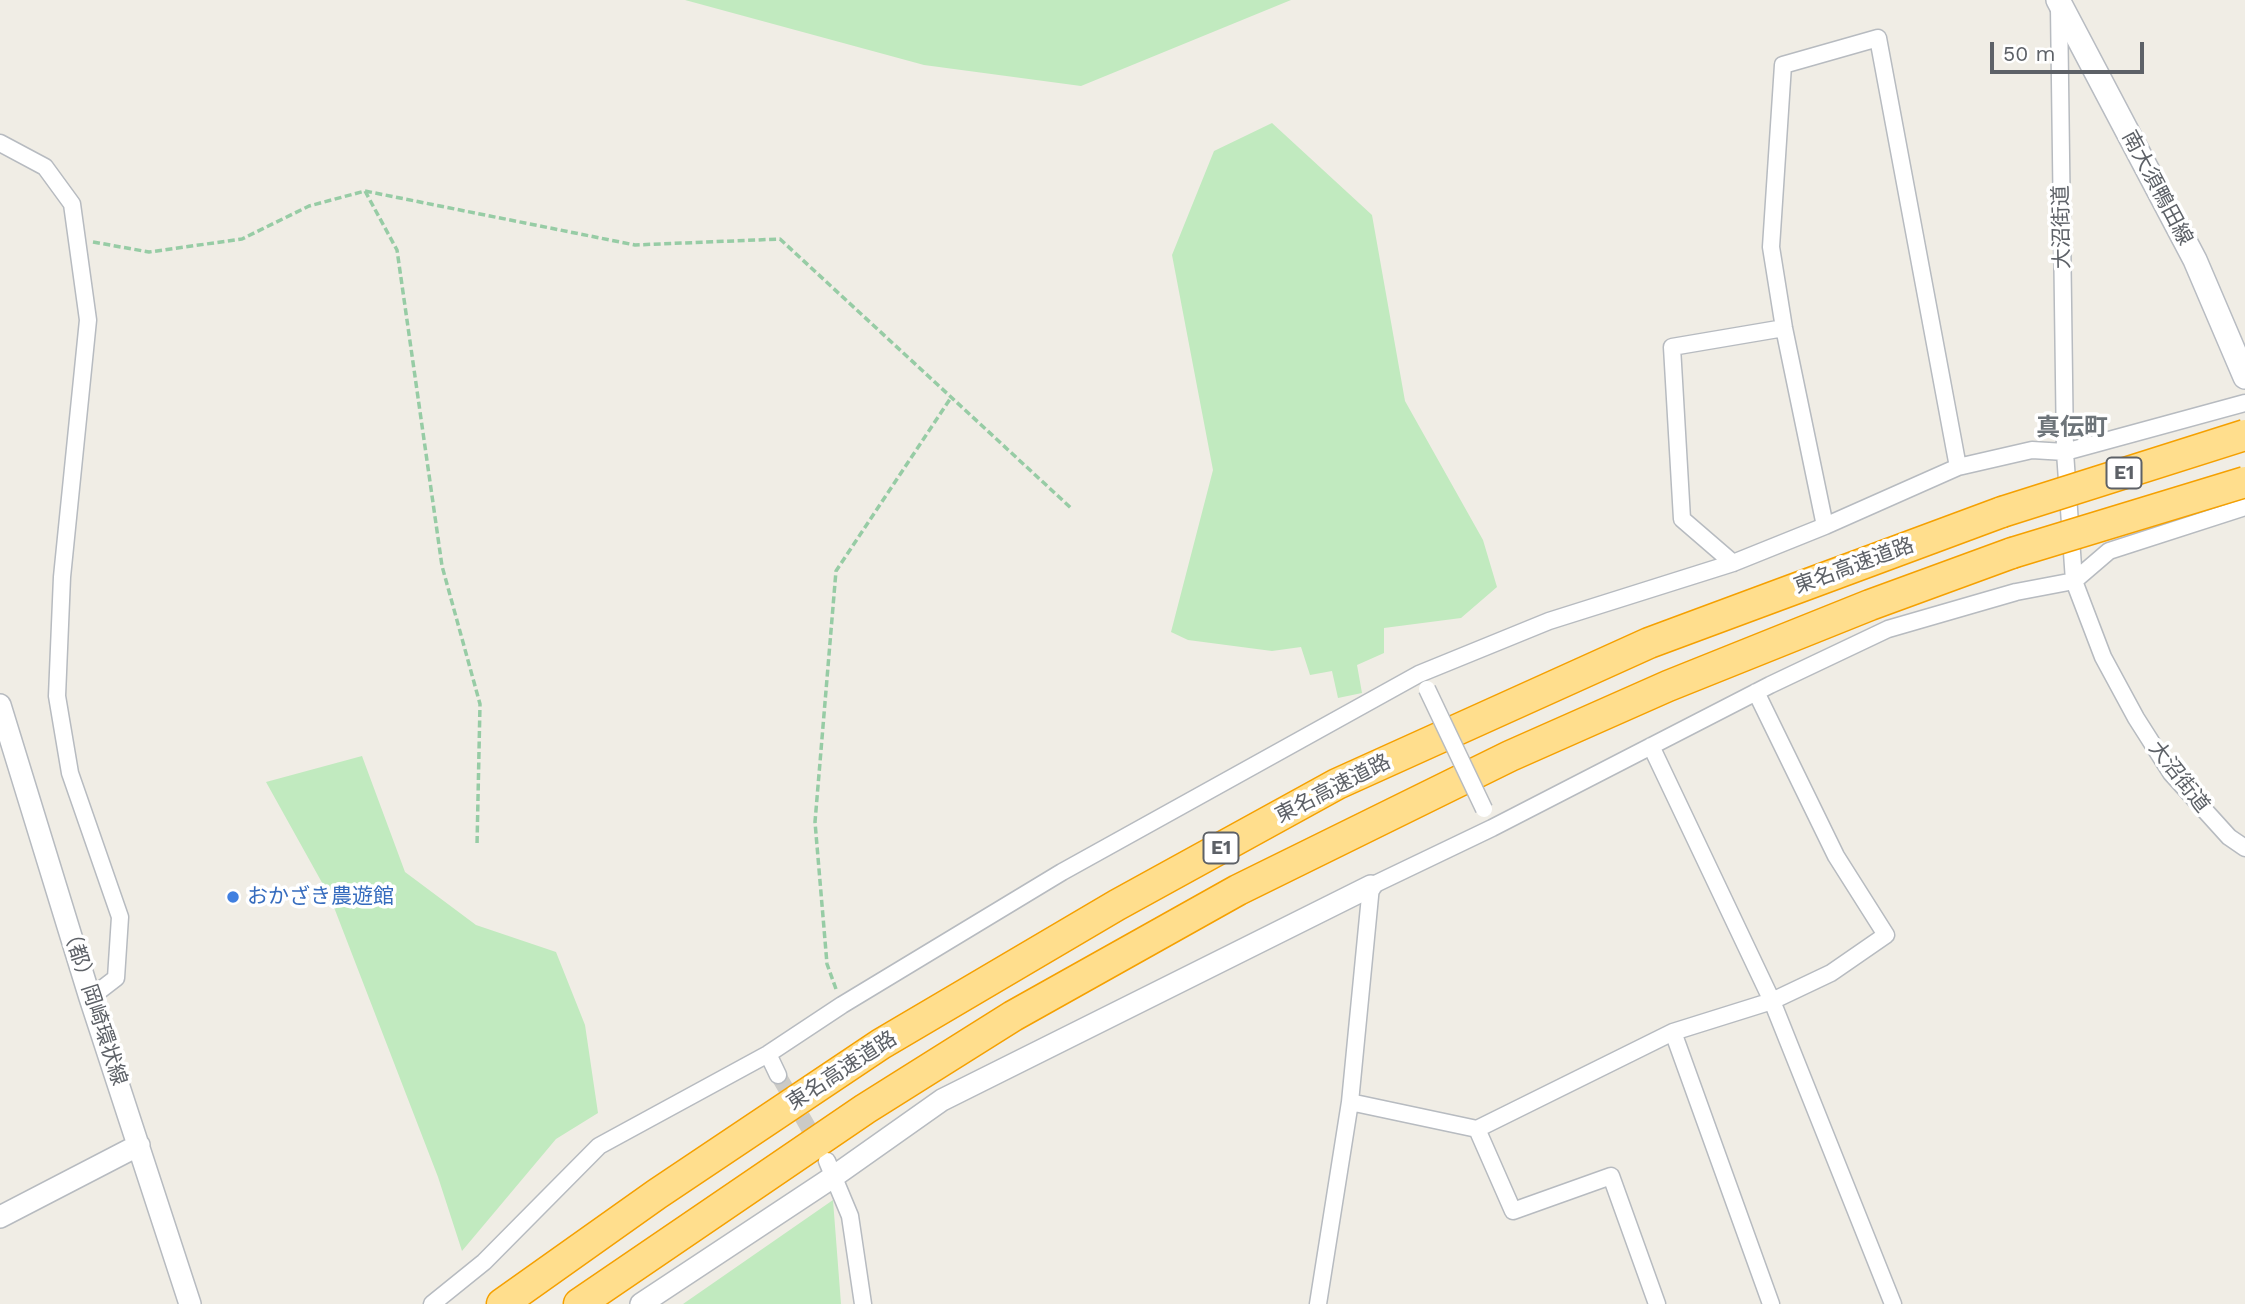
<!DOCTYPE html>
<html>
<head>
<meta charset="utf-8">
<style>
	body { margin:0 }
	#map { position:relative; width:2245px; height:1304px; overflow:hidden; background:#f0ede5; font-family:"Work Sans",sans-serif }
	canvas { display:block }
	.scale { position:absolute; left:1990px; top:42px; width:154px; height:32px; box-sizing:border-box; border:4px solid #5d6167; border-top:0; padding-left:9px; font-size:21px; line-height:24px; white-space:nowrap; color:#5d6167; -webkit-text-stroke:5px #fff; paint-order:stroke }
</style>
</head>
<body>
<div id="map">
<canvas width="2245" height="1304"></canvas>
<div class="scale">50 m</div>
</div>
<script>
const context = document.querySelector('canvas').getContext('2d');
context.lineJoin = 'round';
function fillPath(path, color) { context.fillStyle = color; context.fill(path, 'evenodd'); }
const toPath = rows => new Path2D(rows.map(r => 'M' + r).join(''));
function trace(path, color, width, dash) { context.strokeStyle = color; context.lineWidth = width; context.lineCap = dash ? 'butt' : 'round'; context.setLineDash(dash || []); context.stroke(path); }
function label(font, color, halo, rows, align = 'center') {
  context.font = font + ' "Work Sans","Noto Sans JP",sans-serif'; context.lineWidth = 7; context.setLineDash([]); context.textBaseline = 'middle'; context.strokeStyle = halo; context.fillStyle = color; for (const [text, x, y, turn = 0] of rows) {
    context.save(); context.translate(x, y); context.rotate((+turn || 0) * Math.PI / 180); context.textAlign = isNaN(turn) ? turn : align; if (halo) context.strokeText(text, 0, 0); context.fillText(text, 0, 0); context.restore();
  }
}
fillPath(toPath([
	[685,0,1291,0,1081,86,924,65],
	[1272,123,1372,215,1405,401,1483,540,1497,587,1461,618,1384,628,1384,653,1357,665,1362,693,1338,698,1332,671,1310,675,1301,647,1272,651,1188,640,1171,632,1213,470,1172,255,1214,151],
	[362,756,405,872,476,925,556,952,585,1025,598,1113,556,1139,462,1251,438,1177,330,897,266,782],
	[833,1200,841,1304,683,1304]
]), '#c1eabf');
trace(toPath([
	[778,1075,819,1146]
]), '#cbcac6', 16, [16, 8]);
const minor = toPath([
	[2059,7,2065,452,2074,581,2103,657,2136,718,2171,773,2229,837,2245,848],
	[0,143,45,167,72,204,88,320,62,577,57,696,70,773,120,917,116,978,90,998],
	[1825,526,1784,328,1771,247,1783,65,1878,38,1958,467],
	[1733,563,1682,519,1672,347,1784,328],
	[1651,746,1772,1001,1831,973,1886,935,1836,856,1756,692],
	[1673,1032,1771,1304],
	[768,1054,778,1075],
	[1350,1102,1477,1129,1673,1032,1772,1001,1893,1304],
	[1477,1129,1513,1211,1611,1176,1657,1304],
	[827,1161,850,1216,863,1304],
	[432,1304,484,1262,599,1146,768,1054,842,1005,1062,872,1419,674,1549,621,1733,563,1825,526,1958,467,2032,450,2065,452,2245,403],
	[1318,1304,1350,1102,1371,886,1492,828,1770,685,1888,629,2016,592,2074,581,2109,551,2245,507]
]);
const tertiary = toPath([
	[0,705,90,998,190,1304],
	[0,1217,139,1145],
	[641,1304,833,1177,942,1100,1371,886]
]);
const secondary = toPath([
	[2058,0,2195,260,2245,377]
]);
const motorway = toPath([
	[502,1304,657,1194,881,1044,1117,905,1337,784,1649,643,2002,512],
	[579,1304,865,1109,1013,1016,1238,890,1510,756,1668,686,1870,605,2012,553]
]);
trace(minor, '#b7bbc0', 19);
trace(tertiary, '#b7bbc0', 24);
trace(secondary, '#b8bcc2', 26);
trace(motorway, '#f5a000', 33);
trace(toPath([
	[365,191,397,250,442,566,480,704,477,846],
	[93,242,149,252,242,239,309,206,365,191,635,245,780,239,1071,508],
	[836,989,827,964,815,822,836,571,952,396]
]), '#97cca5', 3.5, [7, 3.5]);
trace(minor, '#fff', 16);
trace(tertiary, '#fff', 21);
trace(secondary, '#fff', 23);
trace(motorway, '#ffde8d', 30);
const minorBridge = toPath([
	[1427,689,1484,809]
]);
const motorwayBridge = toPath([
	[2002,512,2245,435],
	[2012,553,2245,482]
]);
trace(minorBridge, '#b7bbc0', 19, []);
trace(motorwayBridge, '#f5a000', 33, []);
trace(minorBridge, '#fff', 16);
trace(motorwayBridge, '#ffde8d', 30);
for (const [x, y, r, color] of [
	[233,897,7,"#3f7fe0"]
]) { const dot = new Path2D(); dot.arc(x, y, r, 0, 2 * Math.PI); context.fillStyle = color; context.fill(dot); trace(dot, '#fff', 2.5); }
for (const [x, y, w] of [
	[2124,473,35],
	[1221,848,35]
]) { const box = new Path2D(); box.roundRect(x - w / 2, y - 15.5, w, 31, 5); context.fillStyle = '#fff'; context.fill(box); trace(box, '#5d6167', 2); }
label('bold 19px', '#5d6167', null, [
	["E1",2124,473],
	["E1",1221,848]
]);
label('21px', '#5d6167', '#fff', [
	["南大須鴨田線",2157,188,62],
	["大沼街道",2062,227,-91],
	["東名高速道路",1854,566,-20],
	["大沼街道",2179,777,52],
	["東名高速道路",1333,789,-27],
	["（都）岡崎環状線",94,1005,72],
	["東名高速道路",842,1071,-33]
]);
label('21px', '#366cbe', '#fff', [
	["おかざき農遊館",247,897]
], 'left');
label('bold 24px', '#6d7479', '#fff', [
	["真伝町",2072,428]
]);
</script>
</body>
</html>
